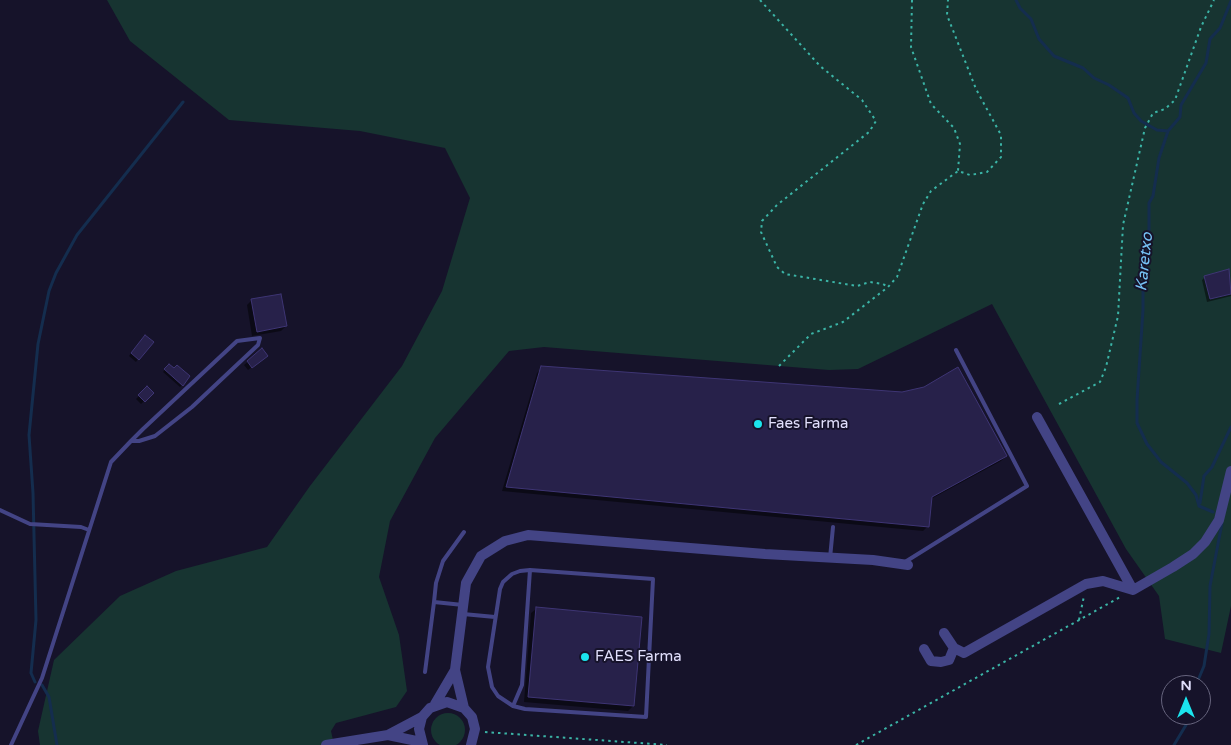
<!DOCTYPE html>
<html>
<head>
<meta charset="utf-8">
<style>
	body { margin:0 }
	#map { position:relative; width:1231px; height:745px; overflow:hidden; background:#16132a; font-family:"Varela Round",sans-serif }
	canvas { display:block }
	.north { position:absolute; left:1161px; top:675px; width:50px; height:50px; box-sizing:border-box; background:#16132a; border:1px solid #67657e; border-radius:50%; rotate:0deg; font-size:14px; font-weight:700; line-height:20px; text-align:center; color:#e1dffc }
	.north::after { content:''; display:block; margin:auto; width:18px; height:22px; background:#1be4ed; clip-path:polygon(50% 0,100% 100%,50% 72%,0 100%) }
</style>
</head>
<body>
<div id="map">
<canvas width="1231" height="745"></canvas>
<div class="north">N</div>
</div>
<script>
const context = document.querySelector('canvas').getContext('2d');
context.lineJoin = 'round';
function fillPath(path, color) { context.fillStyle = color; context.fill(path, 'evenodd'); }
const toPath = rows => new Path2D(rows.map(r => 'M' + r).join(''));
function trace(path, color, width, dash) { context.strokeStyle = color; context.lineWidth = width; context.lineCap = dash ? 'butt' : 'round'; context.setLineDash(dash || []); context.stroke(path); }
function label(font, color, halo, rows, align = 'center') {
  context.font = font + ' "Varela Round",sans-serif'; context.lineWidth = 4; context.setLineDash([]); context.textBaseline = 'middle'; context.strokeStyle = halo; context.fillStyle = color; for (const [text, x, y, turn = 0] of rows) {
    context.save(); context.translate(x, y); context.rotate((+turn || 0) * Math.PI / 180); context.textAlign = isNaN(turn) ? turn : align; if (halo) context.strokeText(text, 0, 0); context.fillText(text, 0, 0); context.restore();
  }
}
fillPath(toPath([
	[107,0,1231,0,1231,606,1221,653,1165,639,1159,596,1126,549,992,304,858,369,829,370,544,347,509,351,435,438,390,521,379,577,399,635,407,691,396,707,336,723,331,731,334,745,40,745,38,731,54,660,120,596,176,571,267,547,310,486,402,366,442,291,470,198,445,148,360,131,229,120,130,41],
	'431 730a17 17 0 1 1 34 0a17 17 0 1 1-34 0Z'
]), '#173431');
fillPath(toPath([
	[1228,271,1231,296,1207,302,1202,280,1205,277],
	[251,301,286,326,281,331,252,336,247,305],
	[142,339,138,359,136,362,129,356],
	[262,350,263,359,248,370,244,365],
	[169,365,182,385,180,387,163,372],
	[542,368,1006,456,1001,461,931,499,928,526,923,531,502,491,537,373],
	[147,388,152,393,141,404,136,399],
	[536,609,633,706,628,711,524,702,531,613]
]), '#0007');
trace(toPath([
	[1016,0,1020,8,1031,19,1039,39,1054,56,1083,68,1094,78,1109,85,1128,98,1134,113,1141,121,1157,130,1168,131],
	[1200,503,1204,476,1212,467,1231,427],
	[1213,512,1199,506,1196,495,1187,483,1161,462,1147,444,1137,423,1137,400,1143,310,1143,262,1146,256,1149,229,1149,203,1153,196,1159,158,1168,131,1180,117,1181,105,1206,63,1210,39,1220,28,1231,1],
	[35,682,31,673,36,620,33,493,29,435,38,344,49,291,56,273,77,235,183,102],
	[42,685,49,697,57,745],
	[1196,685,1204,666,1209,634,1210,586,1222,523],
	[1174,745,1186,725,1187,715]
]), '#142d4e', 3);
const building = toPath([
	[1229,269,1231,294,1210,299,1204,276,1229,269],
	[281,294,287,326,257,332,251,299,281,294],
	[145,335,154,342,139,360,131,353,145,335],
	[262,348,268,356,252,368,247,361,262,348],
	[169,364,174,368,177,365,190,376,183,386,164,369,169,364],
	[541,366,902,392,924,387,958,367,1007,456,932,497,929,527,506,487,541,366],
	[147,386,154,393,145,402,138,395,147,386],
	[536,607,642,617,634,706,528,697,536,607]
]);
fillPath(building, '#27214a');
trace(building, '#3e3574', 1);
trace(toPath([
	[760,0,820,66,862,100,876,121,869,132,777,205,762,221,761,232,777,267,785,274,857,286,870,282,883,284,888,287],
	[912,0,911,47,931,104,954,128,960,144,958,171],
	[779,366,811,334,843,322,888,287,897,277,923,204,931,191,958,171,970,175,987,172,1001,157,1001,135,976,89,947,15,948,0],
	[1059,404,1100,382,1106,367,1118,316,1123,225,1145,128,1153,113,1165,109,1175,100,1201,27,1214,0],
	[1079,620,1084,596],
	[485,732,667,745],
	[856,745,1122,596]
]), '#3bb4a6', 2, [2.5, 4]);
trace(toPath([
	[0,510,30,524,81,527,89,530],
	[830,558,833,527],
	[905,562,1027,486,956,350],
	[530,570,653,579,646,717,525,709,513,706,498,696,492,687,488,667,500,589,503,582,512,574,520,571,530,570],
	[463,605,434,602,436,583,443,561,464,532],
	[463,614,495,617],
	[425,672,434,602],
	[513,706,522,685,530,570],
	[11,745,42,678,111,462,131,441,143,429,237,341,260,338,258,345,192,407,155,436,139,441,131,441]
]), '#434485', 4);
trace(toPath([
	[1037,417,1133,590],
	[944,633,954,648],
	[924,649,931,661,941,662,949,660,954,648,964,653,1086,584,1103,581,1133,590,1173,567,1193,554,1205,542,1219,520,1231,471],
	[435,704,455,670],
	[464,708,455,670,466,583,481,556,505,541,528,535,765,554,873,560,908,565],
	[388,735,421,742],
	[326,745,388,735,422,717],
	[423,745,419,729,422,717,430,708,447,702,464,708,472,717,475,729,471,745]
]), '#434485', 10);
for (const [x, y, r, color] of [
	[758,424,5,"#1be4ed"],
	[585,657,5,"#1be4ed"]
]) { const dot = new Path2D(); dot.arc(x, y, r, 0, 2 * Math.PI); context.fillStyle = color; context.fill(dot); trace(dot, '#16132a', 2); }
label('15px', '#e1dffc', '#16132a', [
	["Faes Farma",768,424],
	["FAES Farma",595,657]
], 'left');
label('italic 16px', '#76c1f4', '#16132a', [
	["Karetxo",1145,262,-84]
]);
</script>
</body>
</html>
